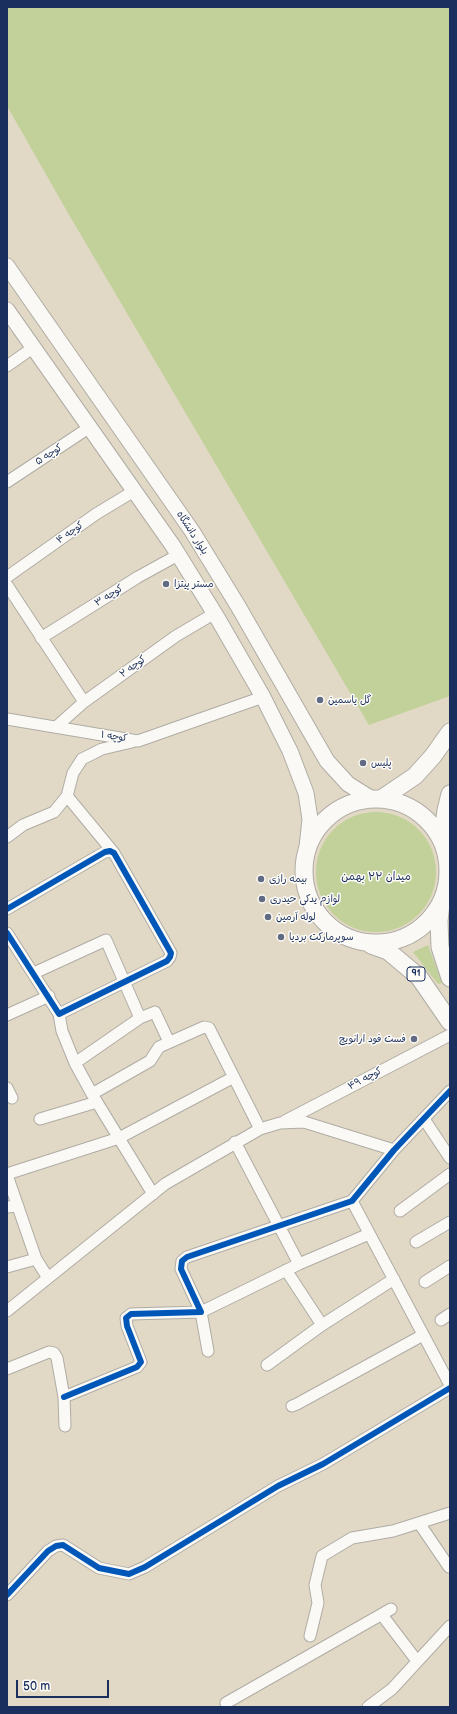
<!DOCTYPE html>
<html>
<head>
<meta charset="utf-8">
<style>
	body { margin:0 }
	#map { position:relative; width:457px; height:1714px; overflow:hidden; background:#e1d9c6; font-family:"Balsamiq Sans",sans-serif }
	canvas { display:block }
	.frame { position:absolute; inset:0; border:8px solid #1b2f5e; pointer-events:none }
	.scale { position:absolute; left:16px; top:1680px; width:93px; height:18px; box-sizing:border-box; border:2px solid #1b2f5e; border-top:0; padding-left:5px; font-size:12px; line-height:14px; white-space:nowrap; color:#1b2f5e; -webkit-text-stroke:3px #fdfcf7; paint-order:stroke }
</style>
</head>
<body>
<div id="map">
<canvas width="457" height="1714"></canvas>
<div class="frame"></div>
<div class="scale">50 m</div>
</div>
<script>
const context = document.querySelector('canvas').getContext('2d');
context.lineJoin = 'round';
function fillPath(path, color) { context.fillStyle = color; context.fill(path, 'evenodd'); }
const toPath = rows => new Path2D(rows.map(r => 'M' + r).join(''));
function trace(path, color, width, dash) { context.strokeStyle = color; context.lineWidth = width; context.lineCap = dash ? 'butt' : 'round'; context.setLineDash(dash || []); context.stroke(path); }
function label(font, color, halo, rows, align = 'center') {
  context.font = font + ' "Balsamiq Sans","Playpen Sans Arabic",sans-serif'; context.lineWidth = 3; context.setLineDash([]); context.textBaseline = 'middle'; context.strokeStyle = halo; context.fillStyle = color; for (const [text, x, y, turn = 0] of rows) {
    context.save(); context.translate(x, y); context.rotate((+turn || 0) * Math.PI / 180); context.textAlign = isNaN(turn) ? turn : align; if (halo) context.strokeText(text, 0, 0); context.fillText(text, 0, 0); context.restore();
  }
}
fillPath(toPath([
	[7,7,450,7,450,696,369,725,68,213,7,106],
	'316 872a60 60 0 1 1 120 0a60 60 0 1 1-120 0Z',
	[428,945,442,983,438,984,413,952]
]), '#c1d199');
const street = toPath([
	[7,366,34,347],
	[7,482,90,427],
	[7,577,96,514,134,491],
	[7,585,84,702],
	[41,638,138,577,178,555],
	[7,719,138,741,263,697],
	[56,727,84,702,176,636,215,613],
	[67,796,114,853],
	[7,837,23,825,54,812,67,796,73,773,82,759,102,749,132,742],
	[7,909,105,852,110,851,114,853,171,953,170,957,167,961,59,1014,7,933],
	[34,973,106,940,140,1018,155,1012,169,1042],
	[59,1014,62,1031,75,1063,92,1094],
	[7,1015,49,996],
	[75,1063,140,1018],
	[7,1088,12,1098],
	[40,1119,97,1102],
	[424,1119,450,1158],
	[285,1121,450,1035],
	[235,1142,299,1264],
	[7,1174,119,1138,234,1077],
	[7,1175,36,1259,48,1278],
	[153,1194,92,1094,150,1061,159,1047,204,1027,209,1028,260,1129],
	[352,1201,450,1385],
	[7,1207,18,1206],
	[400,1211,450,1174],
	[416,1242,450,1222],
	[7,1267,36,1259],
	[286,1270,322,1325],
	[425,1282,450,1266],
	[7,1311,165,1184,260,1129,280,1123,304,1122,394,1150],
	[441,1320,450,1314],
	[208,1351,201,1312,299,1264,369,1234],
	[267,1365,322,1325,394,1279],
	[7,1369,49,1352,54,1353,57,1358,64,1397,65,1426],
	[64,1397,137,1367,141,1362,127,1326,126,1318,131,1314,201,1312,181,1269,182,1261,187,1257,352,1201,394,1150,450,1091],
	[292,1406,297,1404,423,1335],
	[419,1523,449,1567],
	[7,1595,48,1551,56,1546,63,1545,99,1568,129,1574,145,1567,278,1486,323,1464,450,1388],
	[382,1615,417,1661],
	[310,1636,318,1603,315,1585,322,1556,352,1538,393,1531,450,1513],
	[226,1703,391,1609],
	[368,1707,392,1689,450,1626]
]);
const secondary = toPath([
	[7,266,192,531,238,606,327,761,348,784,372,799],
	[7,310,173,546,218,619,263,697,290,751,306,793,310,819,307,847]
]);
const primary = toPath([
	'304 871a72 72 0 1 1 144 0a72 72 0 1 1-144 0Z',
	[381,799,415,776,433,756,450,732],
	[442,840,446,810,450,794],
	[441,904,439,921,440,947,450,978],
	[371,945,388,951,419,977,450,1022]
]);
trace(street, '#b0aca4', 13);
trace(secondary, '#b0aca4', 17);
trace(primary, '#b0aca4', 19);
trace(street, '#faf9f6', 11);
trace(secondary, '#faf9f6', 15);
trace(primary, '#faf9f6', 17);
trace(toPath([
	[7,909,105,852,110,851,114,853,171,953,170,957,167,961,59,1014,7,933],
	[64,1397,137,1367,141,1362,127,1326,126,1318,131,1314,201,1312,181,1269,182,1261,187,1257,352,1201,394,1150,450,1091],
	[7,1595,48,1551,56,1546,63,1545,99,1568,129,1574,145,1567,278,1486,323,1464,450,1388]
]), '#0057b8', 6);
for (const [x, y, r, color] of [
	[166,584,4,"#606a82"],
	[320,700,4,"#606a82"],
	[363,763,4,"#606a82"],
	[261,879,4,"#606a82"],
	[262,899,4,"#606a82"],
	[268,917,4,"#606a82"],
	[281,937,4,"#606a82"],
	[414,1039,4,"#606a82"]
]) { const dot = new Path2D(); dot.arc(x, y, r, 0, 2 * Math.PI); context.fillStyle = color; context.fill(dot); trace(dot, '#fdfcf7', 1.5); }
for (const [x, y, w] of [
	[416,974,18]
]) { const box = new Path2D(); box.roundRect(x - w / 2, y - 7, w, 14, 3); context.fillStyle = '#fdfcf7'; context.fill(box); trace(box, '#1b2f5e', 1); }
label('bold 9px', '#1b2f5e', null, [
	["91",416,974]
]);
label('10px', '#1b2f5e', '#fdfcf7', [
	["کوچه ۵",49,455,-33],
	["کوچه ۴",70,533,-35],
	["بلوار دانشگاه",192,533,57],
	["کوچه ۳",109,596,-32],
	["کوچه ۲",133,667,-36],
	["کوچه ۱",114,737,8],
	["کوچه ۴۹",365,1079,-28]
]);
label('10px', '#1b2f5e', '#fdfcf7', [
	["مستر پیتزا",174,584],
	["گل یاسمین",328,700],
	["پلیس",371,763],
	["بیمه رازی",269,879],
	["لوازم یدکی حیدری",270,899],
	["لوله آرمین",276,917],
	["سوپرمارکت بردیا",289,937],
	["فست فود ارانویچ",406,1039,"right"]
], 'left');
label('11px', '#1b2f5e', '#fdfcf7', [
	["میدان ۲۲ بهمن",376,877]
]);
</script>
</body>
</html>
